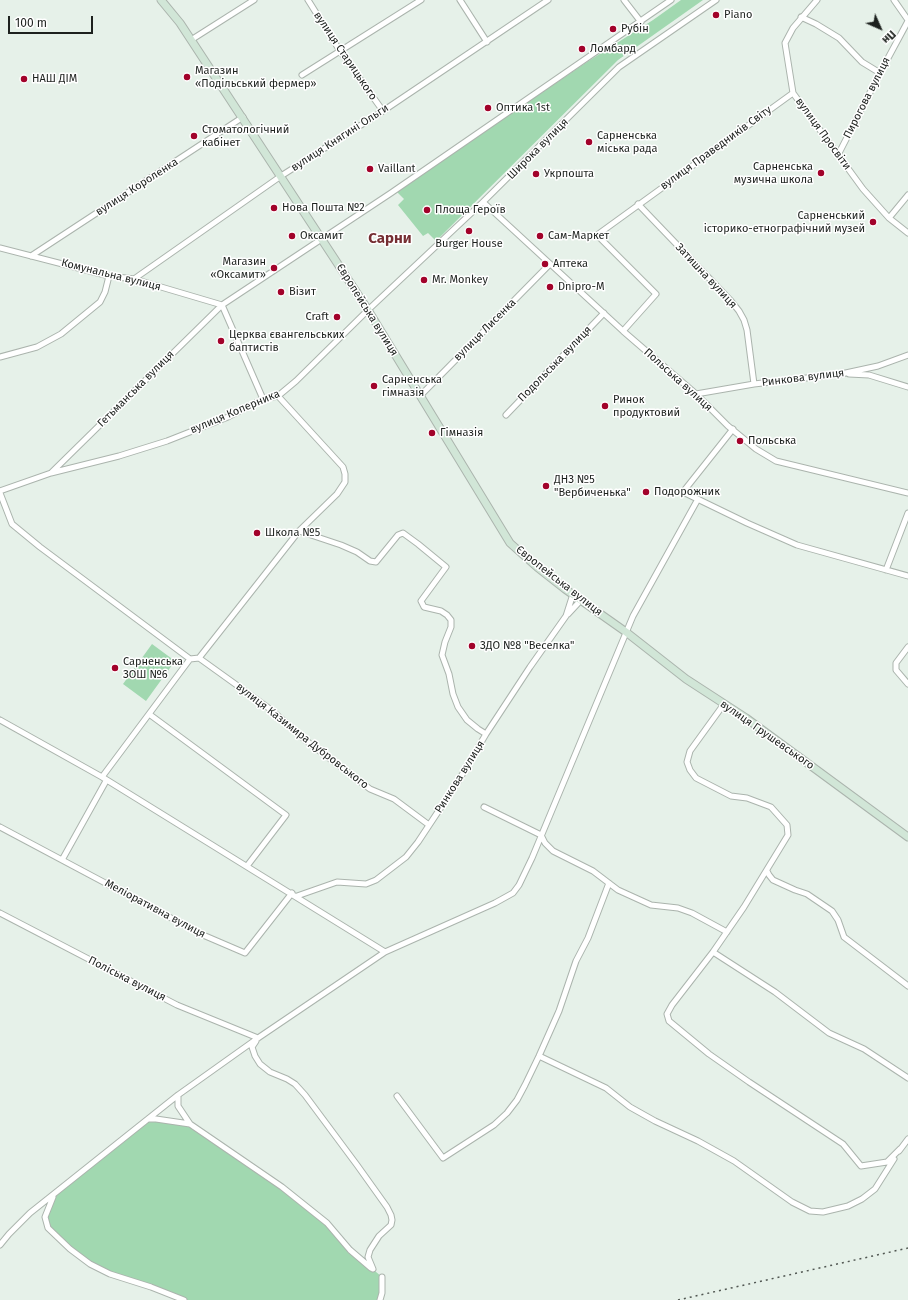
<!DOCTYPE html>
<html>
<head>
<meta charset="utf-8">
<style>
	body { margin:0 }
	#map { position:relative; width:908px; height:1300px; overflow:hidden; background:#e6f1e9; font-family:"Fira Sans",sans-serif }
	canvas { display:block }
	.north { position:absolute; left:860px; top:8px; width:40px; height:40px; -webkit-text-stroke:3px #fff; paint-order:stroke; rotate:135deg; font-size:11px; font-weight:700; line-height:16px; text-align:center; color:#1d211e }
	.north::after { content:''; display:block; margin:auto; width:14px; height:18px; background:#1d211e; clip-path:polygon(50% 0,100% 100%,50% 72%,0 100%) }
	.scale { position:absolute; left:8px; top:16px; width:85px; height:18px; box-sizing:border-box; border:2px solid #1d211e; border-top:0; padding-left:5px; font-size:12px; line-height:14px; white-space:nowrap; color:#1d211e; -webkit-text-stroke:3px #fff; paint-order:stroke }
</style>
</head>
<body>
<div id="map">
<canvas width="908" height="1300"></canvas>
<div class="north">Пн</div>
<div class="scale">100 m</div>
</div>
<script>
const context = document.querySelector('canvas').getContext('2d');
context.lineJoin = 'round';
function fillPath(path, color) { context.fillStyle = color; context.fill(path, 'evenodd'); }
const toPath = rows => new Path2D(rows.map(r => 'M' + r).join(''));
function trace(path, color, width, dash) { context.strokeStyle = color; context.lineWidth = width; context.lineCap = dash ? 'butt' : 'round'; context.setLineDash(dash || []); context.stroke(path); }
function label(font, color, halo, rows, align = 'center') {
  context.font = font + ' "Fira Sans",sans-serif'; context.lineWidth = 3; context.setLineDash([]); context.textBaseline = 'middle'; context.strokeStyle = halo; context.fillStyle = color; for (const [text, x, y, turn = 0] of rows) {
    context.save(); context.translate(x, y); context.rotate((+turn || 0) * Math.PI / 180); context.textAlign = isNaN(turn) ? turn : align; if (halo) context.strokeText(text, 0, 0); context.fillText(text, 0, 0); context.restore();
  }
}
fillPath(toPath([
	[681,0,703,0,618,60,436,241,428,233,423,236,398,205,404,199,396,191,587,62,653,20],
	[152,644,175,661,146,701,123,684],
	[147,1120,190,1124,248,1164,327,1223,350,1250,382,1277,380,1300,184,1300,90,1264,48,1228,45,1217,54,1195]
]), '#a1d8b0');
const minor = toPath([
	[308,0,340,51,383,111],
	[460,0,487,42],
	[624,0,641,22],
	[817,0,793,28,785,43,793,93,863,189,889,218,908,233],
	[894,0,908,20],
	[801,17,816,24,839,38,862,62,880,73],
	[191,40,254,0],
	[302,75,421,0],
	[838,155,880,73,908,21],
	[483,202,623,331,696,394,728,426,756,449,776,461,908,493],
	[638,204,731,301,739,311,744,320,747,330,754,384],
	[889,218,908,195],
	[0,248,109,276,134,279,222,305],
	[31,256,243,117],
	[134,279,281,176,383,111,548,0],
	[222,305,263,399],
	[623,331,656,294,597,235,793,93],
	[0,357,37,347,61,334,100,302,105,292,109,276],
	[849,374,869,375,908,387],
	[696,394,754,384,841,374,878,366,908,355],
	[420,396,550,264],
	[506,415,604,313],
	[733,429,683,492,747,523,797,545,908,576],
	[52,472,222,305,391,193,671,0],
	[0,491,51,473,119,456,167,441,228,417,263,399,278,396,296,381,368,310,483,202,619,67,716,0],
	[0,493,12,524,40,547,190,659,199,658,270,709,309,743,370,789,394,799,429,825],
	[299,531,341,545,357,552,370,561,376,562,398,535,403,533,418,544,446,567,421,601,424,607,441,611,447,615,451,620,451,627,445,642,442,655,449,674,453,694,458,707,467,720,478,729,486,734],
	[886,570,908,513],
	[568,614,581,600],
	[908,647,896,663,896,670,908,684],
	[199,658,299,531,337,494,345,482,345,474,343,467,278,396],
	[724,704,690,751,687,762,690,770,696,778,731,796,747,798,771,807,787,825,788,835,744,907,713,952,672,1005,667,1014,669,1021,709,1054,749,1082,843,1144,861,1166,887,1162,900,1149],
	[149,714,286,815,247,866],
	[0,720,102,777,385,952],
	[102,777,190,659],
	[484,807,541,835,545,843,553,851,593,871,618,890,651,905,678,908,692,913,727,932],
	[0,827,203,935,245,953,292,893],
	[62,860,106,781],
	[767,871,769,875,773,880,795,890,807,894,832,911,838,920,844,937,908,986],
	[297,896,337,882,366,884,376,880,406,857,418,842,459,780,486,734,530,667,566,616,573,594],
	[0,913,177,1005,258,1038],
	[713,952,775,992,829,1033,864,1049,908,1078],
	[256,1041,252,1047,255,1056,260,1064,270,1072,287,1079,295,1084,305,1095,357,1165,387,1207,391,1215,392,1220,391,1225,379,1236,370,1250,368,1257,373,1269],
	[539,1056,606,1088,630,1107,655,1121,698,1141,734,1161,792,1202,810,1211,823,1212,848,1206,862,1199,875,1189,894,1159],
	[178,1095,178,1106,190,1124],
	[397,1096,443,1158,494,1125,507,1113,517,1100,525,1085,539,1056,559,1011,576,961,588,938,609,883],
	[148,1119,156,1119,190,1124,282,1187,327,1223,350,1250,371,1268],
	[899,1151,908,1139],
	[53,1197,45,1217,48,1228,70,1249,90,1264,110,1274,151,1287,184,1300],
	[0,1245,9,1234,30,1213,178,1095,258,1038,385,952,495,903,513,893,519,885,532,858,633,616,698,499],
	[380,1300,382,1293,382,1277]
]);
const secondary = toPath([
	[161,0,180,23,368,310,510,543,537,567,565,589,626,632,686,679,746,718,908,837]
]);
trace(minor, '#abb4ad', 7);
trace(secondary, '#abb4ad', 9);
trace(minor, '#fff', 5);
trace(secondary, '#d1e6d7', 7);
trace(toPath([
	[678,1300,908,1248]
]), '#515752', 1.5, [2, 4]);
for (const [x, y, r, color] of [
	[716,15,4,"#a2022a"],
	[613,29,4,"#a2022a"],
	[582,49,4,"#a2022a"],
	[187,77,4,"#a2022a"],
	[24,79,4,"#a2022a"],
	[488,108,4,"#a2022a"],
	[194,136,4,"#a2022a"],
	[589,142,4,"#a2022a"],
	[370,169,4,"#a2022a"],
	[821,173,4,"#a2022a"],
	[536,174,4,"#a2022a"],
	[274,208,4,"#a2022a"],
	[427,210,4,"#a2022a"],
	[873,222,4,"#a2022a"],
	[469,231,4,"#a2022a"],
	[292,236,4,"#a2022a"],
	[540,236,4,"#a2022a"],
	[545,264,4,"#a2022a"],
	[274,268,4,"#a2022a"],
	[424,280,4,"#a2022a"],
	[550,287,4,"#a2022a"],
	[281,292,4,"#a2022a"],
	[337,317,4,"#a2022a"],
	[221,341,4,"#a2022a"],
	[374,386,4,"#a2022a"],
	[605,406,4,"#a2022a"],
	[432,433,4,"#a2022a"],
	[740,441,4,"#a2022a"],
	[546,486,4,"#a2022a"],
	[646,492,4,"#a2022a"],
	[257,533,4,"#a2022a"],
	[472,646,4,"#a2022a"],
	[115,668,4,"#a2022a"]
]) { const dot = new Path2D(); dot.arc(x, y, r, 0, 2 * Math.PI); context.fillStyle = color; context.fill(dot); trace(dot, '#fff', 1.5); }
label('11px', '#1d211e', '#fff', [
	["Piano",724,15],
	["Рубін",621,29],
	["Ломбард",590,49],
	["Магазин",195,71],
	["«Подільський фермер»",195,84],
	["НАШ ДІМ",32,79],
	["Оптика 1st",496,108],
	["Стоматологічний",202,130],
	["кабінет",202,143],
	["Сарненська",597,136],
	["міська рада",597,149],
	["Сарненська",813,167,"right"],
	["музична школа",813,180,"right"],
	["Vaillant",378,169],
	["Укрпошта",544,174],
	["Нова Пошта №2",282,208],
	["Площа Героїв",435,210],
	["Сарненський",865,216,"right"],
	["історико-етнографічний музей",865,229,"right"],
	["Оксамит",300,236],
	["Сам-Маркет",548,236],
	["Burger House",469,244,"center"],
	["Магазин",266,262,"right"],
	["«Оксамит»",266,275,"right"],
	["Аптека",553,264],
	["Mr. Monkey",432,280],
	["Dnipro-M",558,287],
	["Візит",289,292],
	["Craft",329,317,"right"],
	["Церква євангельських",229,335],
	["баптистів",229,348],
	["Сарненська",382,380],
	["гімназія",382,393],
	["Ринок",613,400],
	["продуктовий",613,413],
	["Гімназія",440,433],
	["Польська",748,441],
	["ДНЗ №5",554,480],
	["\"Вербиченька\"",554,493],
	["Подорожник",654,492],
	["Школа №5",265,533],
	["ЗДО №8 \"Веселка\"",480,646],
	["Сарненська",123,662],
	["ЗОШ №6",123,675]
], 'left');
label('11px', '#1d211e', '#fff', [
	["вулиця Старицького",345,56,56],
	["Пирогова вулиця",867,98,-63],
	["вулиця Просвіти",823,134,54],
	["вулиця Княгині Ольги",340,138,-33],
	["вулиця Праведників Світу",716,148,-36],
	["Широка вулиця",538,149,-45],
	["вулиця Короленка",137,187,-33],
	["Комунальна вулиця",111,275,14],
	["Затишна вулиця",706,276,47],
	["Європейська вулиця",367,310,58],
	["вулиця Лисенка",485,330,-45],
	["Подольська вулиця",555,364,-46],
	["Ринкова вулиця",803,378,-7],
	["Польська вулиця",678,380,42],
	["Гетьманська вулиця",136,389,-45],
	["вулиця Коперника",235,412,-23],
	["Європейська вулиця",559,581,38],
	["вулиця Грушевського",767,735,35],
	["вулиця Казимира Дубровського",302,736,38],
	["Ринкова вулиця",460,777,-58],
	["Меліоративна вулиця",155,909,28],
	["Поліська вулиця",127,979,27]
]);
label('bold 15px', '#752e32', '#fff', [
	["Сарни",390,239]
]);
</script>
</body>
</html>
